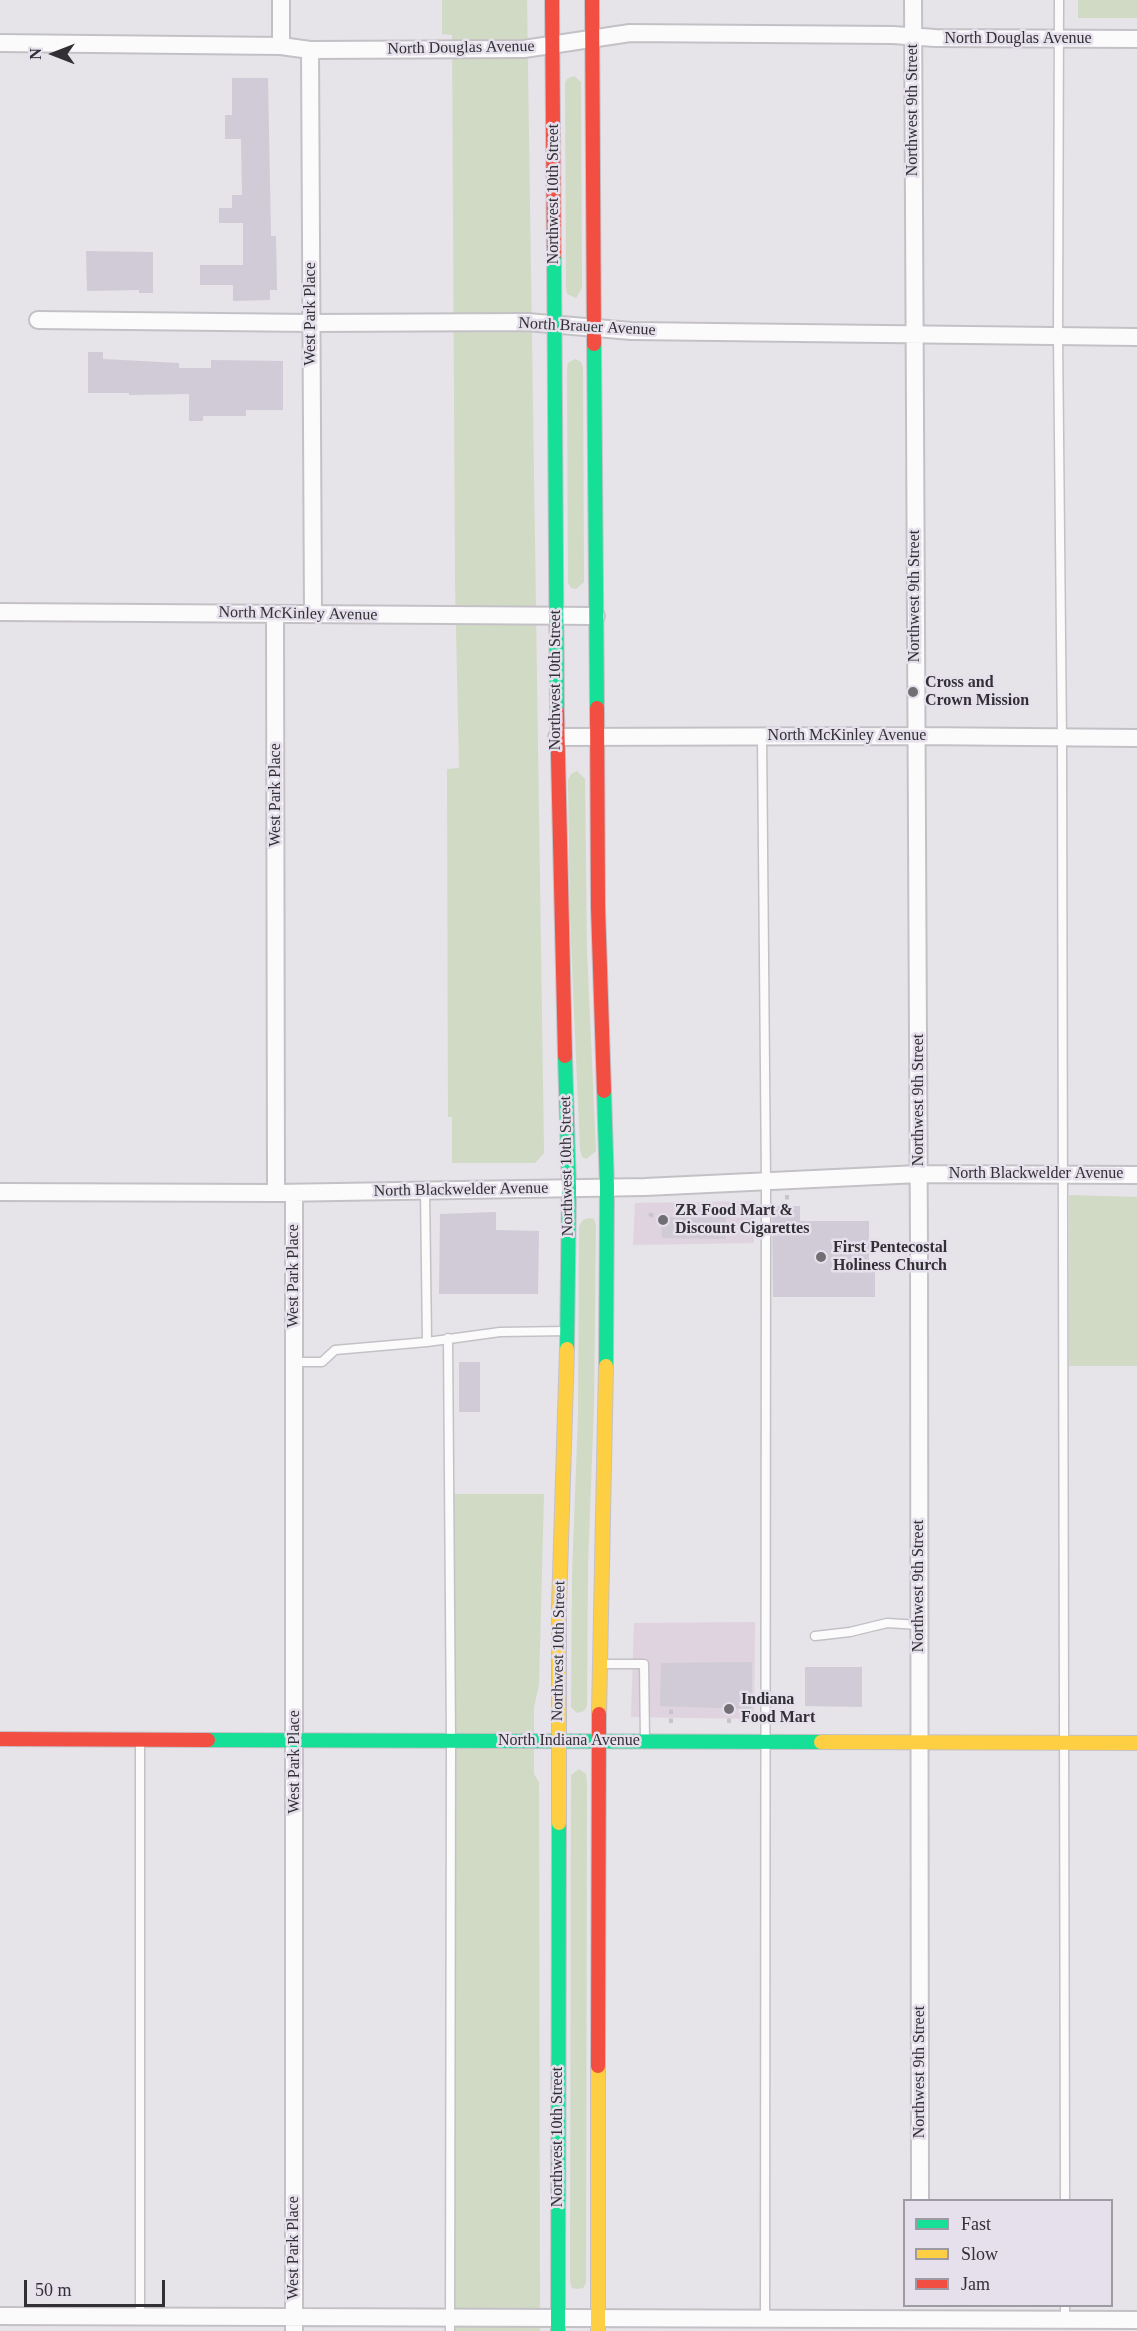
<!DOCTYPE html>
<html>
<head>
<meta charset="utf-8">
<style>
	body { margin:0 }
	#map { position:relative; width:1137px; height:2331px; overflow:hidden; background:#e6e3e9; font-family:Georgia,serif }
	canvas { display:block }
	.legend { position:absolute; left:903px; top:2199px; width:210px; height:108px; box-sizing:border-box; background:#e5e0ec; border:2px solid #9d9aa3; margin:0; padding:8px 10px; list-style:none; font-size:18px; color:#323035 }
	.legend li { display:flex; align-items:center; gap:12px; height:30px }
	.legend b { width:30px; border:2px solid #9d9aa3 }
	.north { position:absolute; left:24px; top:24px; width:60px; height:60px; -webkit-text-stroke:4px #e5e0ec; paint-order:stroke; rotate:270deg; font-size:16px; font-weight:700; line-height:24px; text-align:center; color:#323035 }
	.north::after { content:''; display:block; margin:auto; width:21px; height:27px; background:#323035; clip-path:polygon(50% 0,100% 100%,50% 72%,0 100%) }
	.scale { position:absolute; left:24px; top:2280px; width:141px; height:27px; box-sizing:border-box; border:3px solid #323035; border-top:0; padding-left:8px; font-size:18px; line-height:21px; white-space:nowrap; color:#323035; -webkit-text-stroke:4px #e5e0ec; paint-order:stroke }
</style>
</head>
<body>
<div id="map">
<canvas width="1137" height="2331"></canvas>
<ul class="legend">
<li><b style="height:8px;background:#16e098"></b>Fast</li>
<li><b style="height:8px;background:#ffcf43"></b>Slow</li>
<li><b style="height:8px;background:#f24e42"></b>Jam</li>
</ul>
<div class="north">N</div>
<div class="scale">50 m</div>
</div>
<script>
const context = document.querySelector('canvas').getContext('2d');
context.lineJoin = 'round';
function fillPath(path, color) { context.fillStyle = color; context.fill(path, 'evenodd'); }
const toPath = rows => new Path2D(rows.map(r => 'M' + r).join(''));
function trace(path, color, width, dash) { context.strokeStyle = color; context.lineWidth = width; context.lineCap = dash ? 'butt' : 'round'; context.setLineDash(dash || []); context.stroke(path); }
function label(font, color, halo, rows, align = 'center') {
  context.font = font + ' Georgia,serif'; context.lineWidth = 5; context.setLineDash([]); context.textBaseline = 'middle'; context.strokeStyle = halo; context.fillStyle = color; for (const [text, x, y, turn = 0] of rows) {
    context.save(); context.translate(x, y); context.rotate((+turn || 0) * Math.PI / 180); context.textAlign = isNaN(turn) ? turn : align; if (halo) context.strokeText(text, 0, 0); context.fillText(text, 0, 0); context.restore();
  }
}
fillPath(toPath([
	[754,1201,754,1243,633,1245,635,1203],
	[755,1622,754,1719,631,1717,634,1623]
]), '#ded3de');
fillPath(toPath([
	[442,0,527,0,544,1153,535,1163,452,1163,452,1117,448,1117,447,769,459,768,455,582,452,35,442,34],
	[1078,0,1137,0,1137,18,1078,18],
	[574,76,581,82,582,288,576,298,567,294,566,287,565,83,567,79],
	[575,359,581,362,583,367,584,582,576,589,571,588,568,583,567,368,568,363],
	[577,771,585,779,587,952,596,1151,586,1159,582,1157,580,1150,570,919,568,780,571,774],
	[1069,1195,1137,1197,1137,1366,1069,1366],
	[589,1218,594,1219,596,1225,594,1405,588,1563,587,1706,584,1711,577,1713,571,1707,572,1575,578,1415,579,1226,583,1220],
	[453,1494,544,1494,539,1685,534,1707,534,1774,539,1782,540,2331,455,2331],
	[579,1769,586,1774,587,1783,586,2283,583,2288,578,2289,572,2288,570,2282,571,1775]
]), '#d1dac4');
fillPath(toPath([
	[232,78,268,78,271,236,276,236,277,290,270,290,270,300,233,301,233,285,200,285,200,265,243,265,243,223,219,223,219,208,232,208,232,195,242,195,241,139,225,139,225,115,232,115],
	[86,251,153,252,153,293,139,293,139,290,87,291],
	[88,352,103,352,103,359,179,363,179,368,211,368,211,360,283,361,283,410,246,410,246,416,203,416,203,421,189,421,189,394,129,395,129,393,88,393],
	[772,1206,800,1206,800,1221,869,1221,869,1268,875,1268,875,1297,773,1297],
	[496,1212,496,1230,539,1231,538,1294,439,1294,440,1214],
	[667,1217,726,1217,726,1239,662,1238,661,1220],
	[459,1362,480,1362,480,1412,459,1412],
	[752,1662,752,1709,660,1706,661,1663],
	[805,1667,862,1667,862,1707,805,1706]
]), '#d0cbd6');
const lane = toPath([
	[1059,0,1058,336,1062,738,1065,2200],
	[762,736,766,1182,765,2319],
	[425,1191,427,1342],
	[448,1338,451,1741,450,2331],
	[294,1362,322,1362,335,1350,427,1342,500,1332,566,1331],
	[815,1636,850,1632,887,1623,919,1625],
	[602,1664,644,1664,645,1741],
	[140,1740,140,2316],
	[1065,2306,1065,2319]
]);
const street = toPath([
	[913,0,919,1247,920,2200],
	[0,43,281,46,310,50,524,49,630,33,893,35,935,38,1137,39],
	[281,46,281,0],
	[310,50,313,614],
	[38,320,311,323,527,322,631,331,1137,337],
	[0,612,596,616],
	[275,614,276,1193],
	[557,737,916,736,1137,738],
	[0,1192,276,1193,645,1187,919,1174,1137,1175],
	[294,1193,294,2331],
	[0,2316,1137,2320]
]);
const fast = toPath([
	[554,255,557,712],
	[594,344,597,708],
	[565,1056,569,1188,567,1349],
	[604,1091,607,1187,606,1366],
	[208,1740,821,1742],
	[558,2331,559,1823]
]);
const slow = toPath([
	[599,1714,606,1366],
	[821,1742,1137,1743],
	[559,1823,559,1607,567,1349],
	[598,2066,598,2331]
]);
const jam = toPath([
	[552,0,554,255],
	[592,0,594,344],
	[597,708,598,907,604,1091],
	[557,712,565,1056],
	[0,1739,208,1740],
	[598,2066,599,1714]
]);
trace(lane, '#c4c1c6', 11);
trace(street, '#c4c1c6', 20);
trace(fast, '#c4c1c6', 16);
trace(slow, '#c4c1c6', 16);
trace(jam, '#c4c1c6', 16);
trace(toPath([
	[787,1195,787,1206],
	[649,1214,663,1220],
	[869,1246,904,1246],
	[671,1723,671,1707],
	[729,1723,729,1709]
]), '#c6c5c7', 4, [4.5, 4.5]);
trace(lane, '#fbfbfc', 8);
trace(street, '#fbfbfc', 16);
trace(fast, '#16e098', 14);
trace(slow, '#ffcf43', 14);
trace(jam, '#f24e42', 14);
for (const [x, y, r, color] of [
	[913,692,6,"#716f74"],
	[663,1220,6,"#716f74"],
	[821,1257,6,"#716f74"],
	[729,1709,6,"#716f74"]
]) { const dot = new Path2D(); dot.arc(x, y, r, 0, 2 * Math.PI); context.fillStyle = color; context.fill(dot); trace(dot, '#e5e0ec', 2); }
label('16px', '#323035', '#e5e0ec', [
	["North Douglas Avenue",1018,39],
	["North Douglas Avenue",461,48,-1],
	["Northwest 9th Street",913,110,-90],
	["Northwest 10th Street",554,194,-90],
	["West Park Place",311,314,-90],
	["North Brauer Avenue",587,327,3],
	["Northwest 9th Street",915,596,-90],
	["North McKinley Avenue",298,614,1],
	["Northwest 10th Street",556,680,-90],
	["North McKinley Avenue",847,736],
	["West Park Place",276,795,-90],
	["Northwest 9th Street",919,1100,-90],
	["Northwest 10th Street",567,1166,-91],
	["North Blackwelder Avenue",1036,1174],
	["North Blackwelder Avenue",461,1190,-1],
	["West Park Place",294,1276,-90],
	["Northwest 9th Street",919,1586,-90],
	["Northwest 10th Street",559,1651,-89],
	["North Indiana Avenue",569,1741],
	["West Park Place",295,1762,-90],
	["Northwest 9th Street",920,2072,-90],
	["Northwest 10th Street",558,2137,-90],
	["West Park Place",294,2248,-90]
]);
label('bold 16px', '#323035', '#e5e0ec', [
	["Cross and",925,683],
	["Crown Mission",925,701],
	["ZR Food Mart &",675,1211],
	["Discount Cigarettes",675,1229],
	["First Pentecostal",833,1248],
	["Holiness Church",833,1266],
	["Indiana",741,1700],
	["Food Mart",741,1718]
], 'left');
</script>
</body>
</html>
